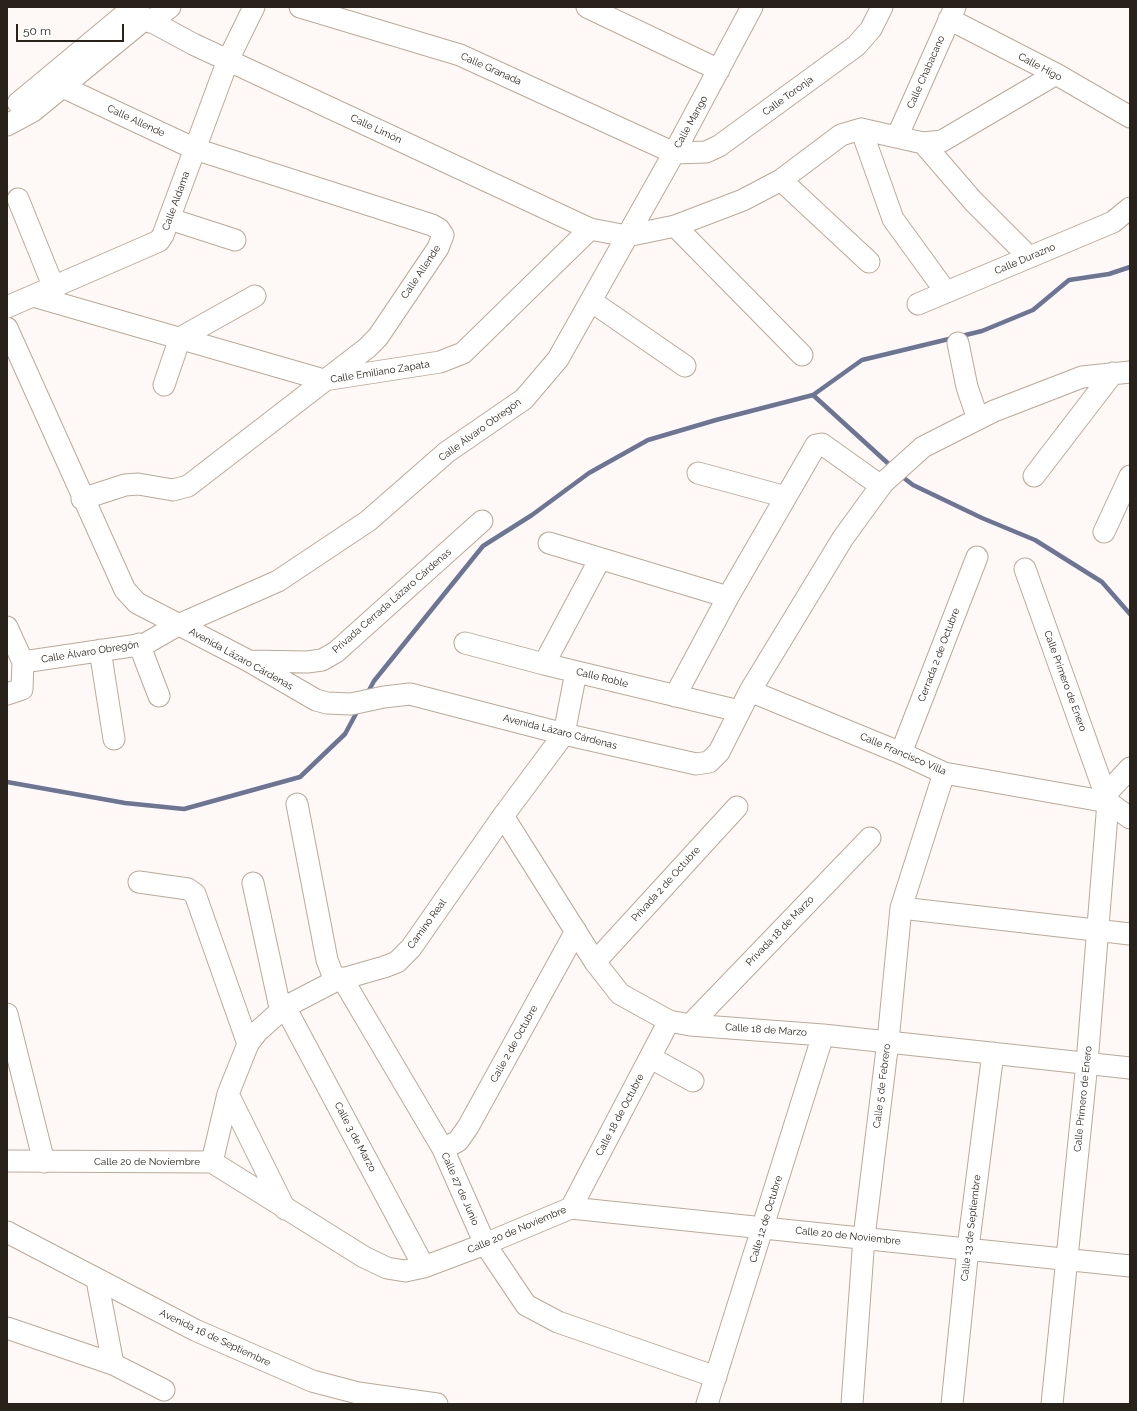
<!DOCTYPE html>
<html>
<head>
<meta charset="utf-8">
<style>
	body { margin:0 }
	#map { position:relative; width:1137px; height:1411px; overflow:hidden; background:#fef9f6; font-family:Raleway,sans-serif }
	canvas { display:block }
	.frame { position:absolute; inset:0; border:8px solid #29221b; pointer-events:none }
	.scale { position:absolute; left:16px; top:24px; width:108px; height:18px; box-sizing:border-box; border:2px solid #29221b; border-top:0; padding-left:5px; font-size:12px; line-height:14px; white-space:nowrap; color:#29221b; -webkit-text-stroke:3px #fff; paint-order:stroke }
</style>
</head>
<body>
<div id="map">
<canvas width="1137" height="1411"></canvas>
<div class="frame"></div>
<div class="scale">50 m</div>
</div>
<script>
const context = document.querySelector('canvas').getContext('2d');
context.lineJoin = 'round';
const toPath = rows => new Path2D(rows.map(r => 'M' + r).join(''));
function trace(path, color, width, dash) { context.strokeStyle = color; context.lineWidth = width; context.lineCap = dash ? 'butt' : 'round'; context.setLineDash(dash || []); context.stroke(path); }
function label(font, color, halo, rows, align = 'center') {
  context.font = font + ' Raleway,sans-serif'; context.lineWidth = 4; context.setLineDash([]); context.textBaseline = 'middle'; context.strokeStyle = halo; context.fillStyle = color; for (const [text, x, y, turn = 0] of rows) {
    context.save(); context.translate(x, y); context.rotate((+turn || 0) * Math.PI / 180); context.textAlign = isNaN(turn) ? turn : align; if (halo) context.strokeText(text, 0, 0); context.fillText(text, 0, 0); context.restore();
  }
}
trace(toPath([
	[813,395,892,467],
	[900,475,913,485,982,518,1035,540,1102,582,1130,614],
	[367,694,374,681,483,546,532,515,589,473,648,440,716,420,813,395,862,360,982,331,1033,310,1069,280,1109,274,1130,267],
	[7,782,125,803,184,809,300,777,345,734,358,710]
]), '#6c7594', 4.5);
const minor = toPath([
	[300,7,460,55,674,153,706,152,719,146,856,46,871,29,882,7],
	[587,7,719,70],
	[130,10,193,44,590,229,627,236,675,226,743,200,781,180,841,135,861,129,923,143,942,141,1056,74],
	[949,19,1056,74,1130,117],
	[150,22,170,7],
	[63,87,195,149,432,225,439,229,443,235,438,248,378,337,367,348,188,486,173,490,138,484,125,485,82,499],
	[18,103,130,10],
	[7,125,33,111,145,19],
	[861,129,893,219,946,292],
	[897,137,955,7],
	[923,143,973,201,1029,257],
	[781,180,869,262],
	[18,199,54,288],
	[170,219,235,240],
	[675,226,802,355],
	[33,296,324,380,440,362,463,353,590,229],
	[591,301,685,366],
	[918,304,1113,222,1130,208],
	[7,307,159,241,163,235,228,60,254,7],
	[7,328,125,590,137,603,247,660,316,700,327,703,351,704,384,697,410,694,564,734,696,764,709,762,719,752,750,691,843,538,883,483,923,447,994,411,1082,377,1130,372],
	[958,343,967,387,978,419],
	[164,385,180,338,255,296],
	[698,473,786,497],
	[1034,476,1113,373],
	[1104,532,1130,476],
	[549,543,728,597],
	[1025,569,1108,802,1087,1063,1052,1404],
	[7,627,23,662,22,689,7,694],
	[465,643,544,664,739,711],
	[139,644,159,696],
	[100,650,114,739],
	[249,661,307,662,322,660,336,652,482,521],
	[23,662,145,644,178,625,278,581,368,521,447,452,524,399,558,359,674,153,752,7],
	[544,664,600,559],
	[750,691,901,753,944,773,1108,802,1130,818],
	[675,696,728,597,816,445,822,444,881,486],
	[901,753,977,557],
	[1106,794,1130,768],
	[297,804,327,960,335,981],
	[503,816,595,962,620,994,669,1021,690,1025,823,1035,1130,1068],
	[139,882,188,889,195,894,248,1044],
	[253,883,279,1003,285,1007,424,1267],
	[901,908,1130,934],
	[595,962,737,807],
	[342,978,443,1149,485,1244,526,1305,558,1322,716,1377],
	[7,1014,44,1162],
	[690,1025,870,838],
	[651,1058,693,1081],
	[228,1094,285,1209],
	[443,1149,458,1141,468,1127,576,931],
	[7,1161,212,1162,364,1257,387,1268,405,1271,424,1267,485,1244,571,1208,1130,1266],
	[212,1162,228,1094,248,1044,257,1032,285,1007,335,981,384,967,397,962,411,948,503,816,564,734,576,672],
	[571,1208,669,1021],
	[7,1232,195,1330,312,1381,358,1393,437,1404],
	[97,1280,113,1364],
	[7,1328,113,1364,164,1390],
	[707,1404,823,1035],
	[852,1404,864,1237,888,1041,901,908,944,773],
	[952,1404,968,1248,993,1053]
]);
trace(minor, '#bca997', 23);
trace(minor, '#fff', 21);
label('10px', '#29221b', '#fff', [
	["Calle Higo",1040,67,28],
	["Calle Granada",491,69,24],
	["Calle Chabacano",926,72,-66],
	["Calle Toronja",788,96,-36],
	["Calle Allende",136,121,25],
	["Calle Mango",691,122,-61],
	["Calle Limón",376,129,25],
	["Calle Aldama",176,201,-70],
	["Calle Durazno",1025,259,-23],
	["Calle Allende",421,272,-56],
	["Calle Emiliano Zapata",380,372,-9],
	["Calle Álvaro Obregón",480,430,-36],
	["Privada Cerrada Lázaro Cárdenas",392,601,-41],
	["Calle Álvaro Obregón",90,652,-9],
	["Cerrada 2 de Octubre",939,655,-69],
	["Avenida Lázaro Cárdenas",241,659,29],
	["Calle Roble",602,678,14],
	["Calle Primero de Enero",1065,681,70],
	["Avenida Lázaro Cárdenas",560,732,14],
	["Calle Francisco Villa",903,754,23],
	["Privada 2 de Octubre",666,884,-48],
	["Camino Real",427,924,-54],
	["Privada 18 de Marzo",780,931,-46],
	["Calle 18 de Marzo",766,1030,4],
	["Calle 2 de Octubre",514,1044,-61],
	["Calle 5 de Febrero",882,1086,-83],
	["Calle Primero de Enero",1083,1099,-84],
	["Calle 18 de Octubre",620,1115,-62],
	["Calle 3 de Marzo",355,1137,62],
	["Calle 20 de Noviembre",147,1162],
	["Calle 27 de Junio",460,1189,66],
	["Calle 12 de Octubre",766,1219,-73],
	["Calle 13 de Septiembre",971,1228,-83],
	["Calle 20 de Noviembre",517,1230,-23],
	["Calle 20 de Noviembre",848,1236,6],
	["Avenida 16 de Septiembre",215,1338,25]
]);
</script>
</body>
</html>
